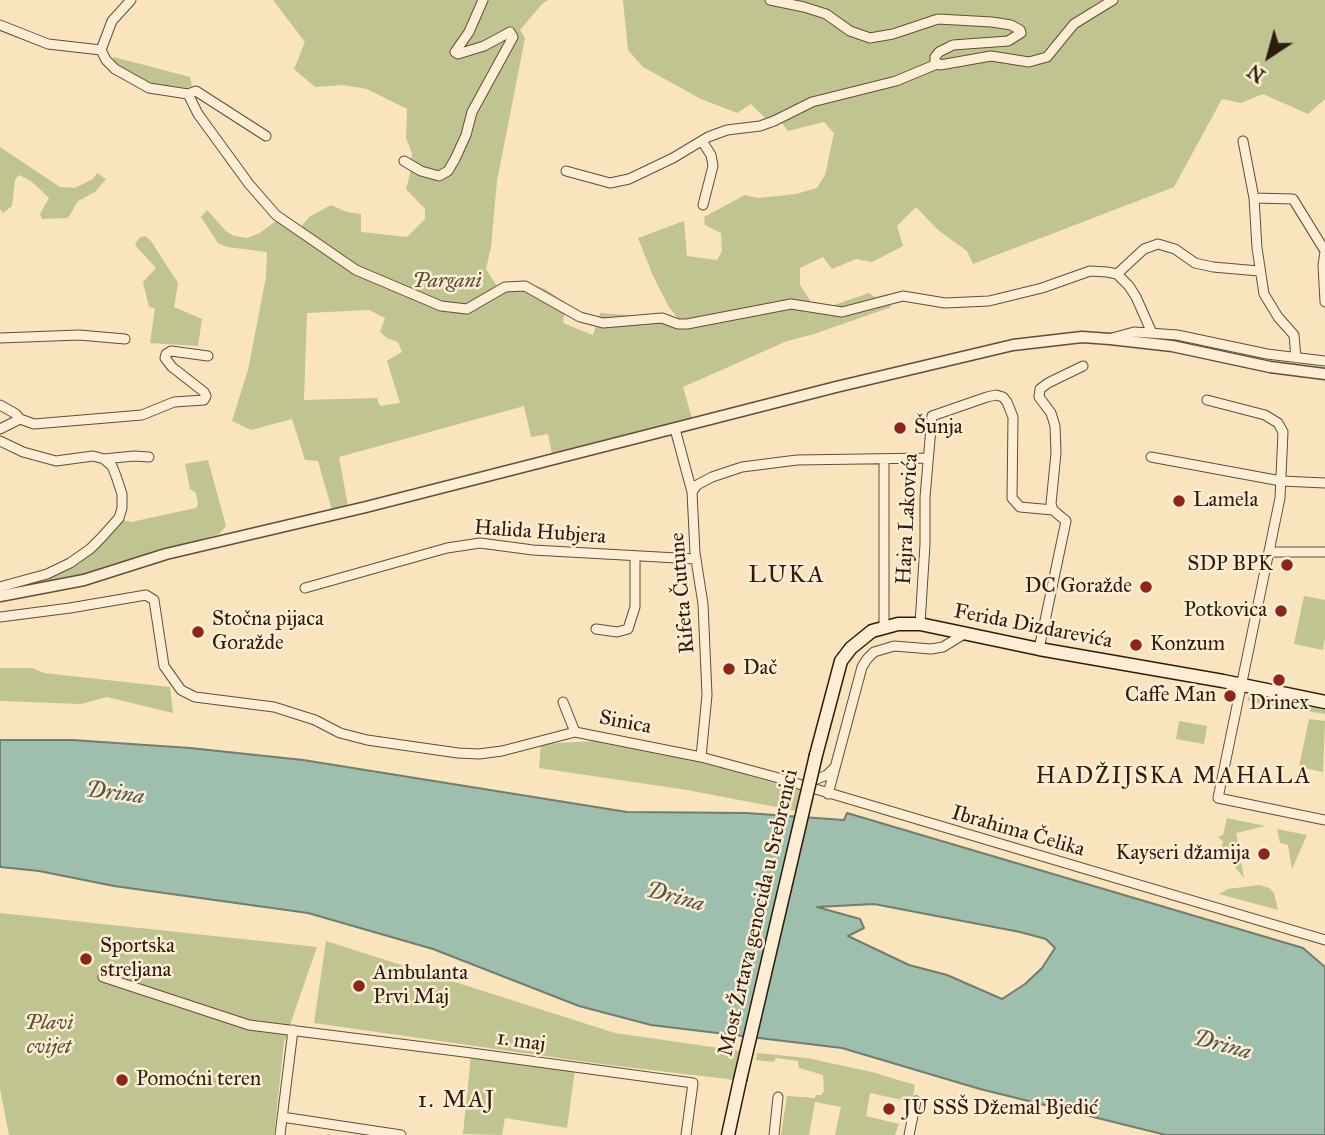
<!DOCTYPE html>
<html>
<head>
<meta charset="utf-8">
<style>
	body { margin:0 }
	#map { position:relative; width:1325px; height:1135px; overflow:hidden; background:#fae4bd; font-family:"IM FELL Great Primer",serif }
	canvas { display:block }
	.north { position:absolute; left:1234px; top:21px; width:70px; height:70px; -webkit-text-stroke:5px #fcedd4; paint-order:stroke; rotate:216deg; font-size:19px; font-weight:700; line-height:28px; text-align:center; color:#2d1c0d }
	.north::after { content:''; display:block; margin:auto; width:24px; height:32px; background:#2d1c0d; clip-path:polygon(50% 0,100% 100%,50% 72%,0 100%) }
</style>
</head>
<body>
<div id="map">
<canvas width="1325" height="1135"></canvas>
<div class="north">N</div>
</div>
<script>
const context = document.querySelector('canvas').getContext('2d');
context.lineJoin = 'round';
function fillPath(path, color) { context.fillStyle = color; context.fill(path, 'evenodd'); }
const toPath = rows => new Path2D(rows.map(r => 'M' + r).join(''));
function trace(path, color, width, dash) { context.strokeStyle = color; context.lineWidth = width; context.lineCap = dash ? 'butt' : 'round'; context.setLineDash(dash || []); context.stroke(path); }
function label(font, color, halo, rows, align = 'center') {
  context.font = font + ' "IM FELL Great Primer",serif'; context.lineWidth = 5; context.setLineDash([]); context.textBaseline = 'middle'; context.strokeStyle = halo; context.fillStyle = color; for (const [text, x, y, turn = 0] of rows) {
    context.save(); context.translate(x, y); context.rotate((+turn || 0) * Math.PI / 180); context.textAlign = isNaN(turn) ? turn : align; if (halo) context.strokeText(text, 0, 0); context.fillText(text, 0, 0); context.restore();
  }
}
fillPath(toPath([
	[273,0,548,0,542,4,520,30,525,38,497,181,491,247,486,269,497,286,504,283,526,282,545,289,566,303,563,323,593,335,600,313,626,315,648,324,663,322,673,328,679,320,669,307,653,276,638,238,684,221,687,256,717,260,722,251,721,233,705,225,704,217,745,195,758,198,796,194,817,188,825,175,834,133,824,122,788,131,782,123,773,126,751,104,737,113,701,99,643,67,628,50,623,0,1325,0,1325,99,1308,114,1263,94,1241,103,1222,99,1174,187,973,264,967,251,938,230,916,207,897,226,903,246,872,262,856,259,832,269,823,257,800,268,800,285,817,311,869,293,875,297,887,294,891,307,814,334,787,341,683,387,692,418,552,454,548,434,531,437,524,406,339,457,348,506,332,510,318,461,305,460,292,419,251,430,232,421,248,370,266,277,267,252,227,247,218,243,201,217,207,210,226,231,234,236,247,238,260,233,277,220,301,227,309,217,331,205,347,212,361,214,361,232,407,237,425,219,425,209,406,189,410,174,412,153,406,138,407,109,367,89,343,85,315,87,294,69,305,42],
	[369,310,385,318,380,332,387,338,398,342,402,352,387,361,400,403,380,406,377,398,304,400,307,313],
	[114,57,190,77,192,86,186,88,153,84,123,70,113,62],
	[0,147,60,187,75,188,93,179,97,173,106,179,95,192,78,201,68,218,42,219,40,214,49,198,31,181,19,175,15,180,12,206,3,213,0,209],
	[145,236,151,241,178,283,174,307,202,319,198,346,150,343,155,308,149,307,143,282,156,268,135,245,139,238],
	[208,460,226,526,219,534,68,579,0,593,75,555,99,535,115,518,131,522,196,508,198,504,196,493,190,489,185,464],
	[1304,596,1325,600,1325,638,1323,650,1294,644],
	[0,668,32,668,44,673,170,687,173,713,107,697,81,704,0,701],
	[1251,694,1325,709,1325,714,1250,702,1247,699],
	[1309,719,1325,721,1323,772,1299,767],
	[1179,721,1207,726,1204,744,1176,739],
	[612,740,698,761,802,791,797,811,687,790,539,768,541,744],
	[1227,818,1265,826,1236,833,1244,878,1221,850,1223,841,1218,837,1223,835],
	[1277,829,1307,835,1292,869,1288,845,1280,843],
	[1259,885,1269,888,1274,893,1278,910,1219,894,1228,889],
	[0,913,317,947,284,1042,274,1135,9,1135,0,1089],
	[326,941,615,1033,740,1051,735,1080,601,1064,314,1023],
	[757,1053,807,1058,872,1072,915,1085,912,1102,870,1093,866,1116,899,1124,895,1135,835,1135,841,1107,815,1102,809,1135,781,1135,787,1096,815,1098,816,1095,821,1095,824,1091,823,1075,799,1068,798,1061,776,1058,774,1062,756,1060],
	[471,1056,575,1069,567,1128,505,1118,502,1135,463,1134]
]), '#bfc490');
const water = toPath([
	[0,740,72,740,190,748,303,760,627,812,746,813,844,820,847,813,1303,948,1325,967,1325,1135,1166,1135,980,1089,842,1048,651,1025,579,1006,433,949,308,913,114,886,39,871,0,867,0,740],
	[874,904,1020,932,1046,939,1055,948,1042,968,1025,984,1002,999,947,975,909,965,848,936,864,928,860,919,817,907,874,904]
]);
fillPath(water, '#9ebfae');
trace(water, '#717e6e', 2);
const minor = toPath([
	[131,0,112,21,101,50,106,60,115,69,149,88,188,94,198,114,249,184,276,215,356,270,441,306,467,309,505,287,525,286,580,317,603,323,662,318,678,324,687,324,791,304,842,312,903,296,945,303,989,301,1042,288,1090,271,1107,272,1117,274,1129,286,1136,297,1152,333],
	[770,0,804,7,826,14,850,31,870,38,893,34,938,19,992,22,1011,25,1020,30,1021,33,1008,41,953,45,939,52,935,57,935,61,940,65,991,56,1029,62,1047,57,1074,24,1113,0],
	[0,25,48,44,101,50],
	[188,94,196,91,266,136],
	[702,141,711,155,713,166,703,205],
	[1243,141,1254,198,1257,248,1264,294,1278,317,1294,335,1296,358],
	[404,161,421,171,439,176,448,171,455,159,466,135,472,112,513,37,510,32,484,46,458,54,455,52,469,32,483,0],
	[566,171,610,183,629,179,673,158,708,137,727,130,760,126,774,121,812,102,896,81,937,64],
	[1254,198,1293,199,1325,251],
	[1325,252,1323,265,1325,302],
	[1117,274,1144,249,1158,244,1175,249,1195,263,1213,267,1259,271],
	[0,338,79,335,125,339],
	[1112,338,1134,332,1177,335,1267,354,1325,361],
	[1207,400,1265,415,1278,423,1283,432,1280,498,1218,798,1325,820],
	[0,405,16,414,20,419,34,424,142,415,174,402,204,400,206,396,204,392,172,367,165,358,166,354,171,351,208,356],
	[0,429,20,419],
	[675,429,692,492,695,553,703,604,707,695,701,757],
	[0,441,23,452,56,461,93,456,104,459,112,466,116,476,122,494,122,508,119,518,102,537,90,549,70,563,47,574,0,587],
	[1151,457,1281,481,1325,483],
	[104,459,134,456,149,457],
	[884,460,884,626],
	[692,492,697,485,712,477,742,467,797,460,928,458],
	[1269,552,1325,552],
	[305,588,447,548,480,543,533,550,695,559],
	[0,617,70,608,146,595,154,600,164,666,181,690,195,697,274,707,315,720,340,733,367,740,458,753,479,754,502,751,575,732],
	[920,624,925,544,925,497,932,416,987,397,996,395,1003,397,1007,402,1013,417,1012,498,1020,507,1053,510],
	[596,629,617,632,628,629,635,607,635,557],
	[1039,649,1066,521,1053,510,1051,504,1056,453,1055,426,1051,413,1039,397,1040,389,1048,383,1083,366],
	[563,702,575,732,701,757,775,777,1325,940],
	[807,783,827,775,834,768],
	[828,794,862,667,867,659,874,652,894,646,931,649,943,647,964,634],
	[103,977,249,1025,464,1052,693,1083,686,1135],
	[282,1117,401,1135],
	[280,1135,293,1030],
	[774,1135,778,1097],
	[909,1135,916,1101]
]);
const tertiary = toPath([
	[0,596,84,580,166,554,366,507,836,387,1013,345,1082,337,1110,339,1172,346,1270,367,1325,374]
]);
const secondary = toPath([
	[816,755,841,661,851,648,872,631,898,624,920,624,1039,649,1223,681,1325,702],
	[728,1135,740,1080]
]);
trace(minor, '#604e39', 11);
trace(tertiary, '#604e39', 13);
trace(secondary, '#2d1c0d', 15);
trace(minor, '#fcedd4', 9);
trace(tertiary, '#fcedd4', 10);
trace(secondary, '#fcedd4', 12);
const secondaryBridge = toPath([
	[740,1080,816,755]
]);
trace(secondaryBridge, '#2d1c0d', 15, []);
trace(secondaryBridge, '#fcedd4', 12);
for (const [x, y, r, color] of [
	[900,428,7,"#8f2418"],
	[1179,501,7,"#8f2418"],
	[1287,565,7,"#8f2418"],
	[1146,587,7,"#8f2418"],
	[1281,611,7,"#8f2418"],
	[198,632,7,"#8f2418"],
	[1136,645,7,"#8f2418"],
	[729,669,7,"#8f2418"],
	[1279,680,7,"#8f2418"],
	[1230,696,7,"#8f2418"],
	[1264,854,7,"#8f2418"],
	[86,959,7,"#8f2418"],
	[359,986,7,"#8f2418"],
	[122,1080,7,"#8f2418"],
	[889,1109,7,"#8f2418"]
]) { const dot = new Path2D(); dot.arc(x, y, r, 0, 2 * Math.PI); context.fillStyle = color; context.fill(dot); trace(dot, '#fcedd4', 2.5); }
label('italic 21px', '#594e34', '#fcedd4', [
	["Pargani",447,282],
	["Plavi",49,1024],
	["cvijet",49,1048]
]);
label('21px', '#2d1c0d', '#fcedd4', [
	["Šunja",914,428],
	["Lamela",1193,501],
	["SDP BPK",1273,565,"right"],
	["DC Goražde",1132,587,"right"],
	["Potkovica",1267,611,"right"],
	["Stočna pijaca",212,620],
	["Goražde",212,644],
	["Konzum",1150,645],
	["Dač",743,669],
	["Caffe Man",1216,696,"right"],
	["Drinex",1279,704,"center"],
	["Kayseri džamija",1250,854,"right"],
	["Sportska",100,947],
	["streljana",100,971],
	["Ambulanta",373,974],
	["Prvi Maj",373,998],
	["Pomoćni teren",136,1080],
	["JU SSŠ Džemal Bjedić",903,1109]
], 'left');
label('21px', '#2d1c0d', '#fcedd4', [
	["Hajra Lakovića",908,519,-87],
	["Halida Hubjera",540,533,4],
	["Rifeta Čutune",683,593,-95],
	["Ferida Dizdarevića",1033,627,11],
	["Sinica",625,723,11],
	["Ibrahima Čelika",1018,832,16],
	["Most Žrtava genocida u Srebrenici",759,913,-77],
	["1. maj",521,1042,8]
]);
context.letterSpacing = '2px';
label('23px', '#2d1c0d', '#fcedd4', [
	["HADŽIJSKA MAHALA",1174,777],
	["1. MAJ",457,1101]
]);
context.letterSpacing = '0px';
label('italic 23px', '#555545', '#fcedd4', [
	["Drina",115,794,7],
	["Drina",675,898,15],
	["Drina",1222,1046,15]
]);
context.letterSpacing = '2px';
label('24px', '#2d1c0d', '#fcedd4', [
	["LUKA",787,576]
]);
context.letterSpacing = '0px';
</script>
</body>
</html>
